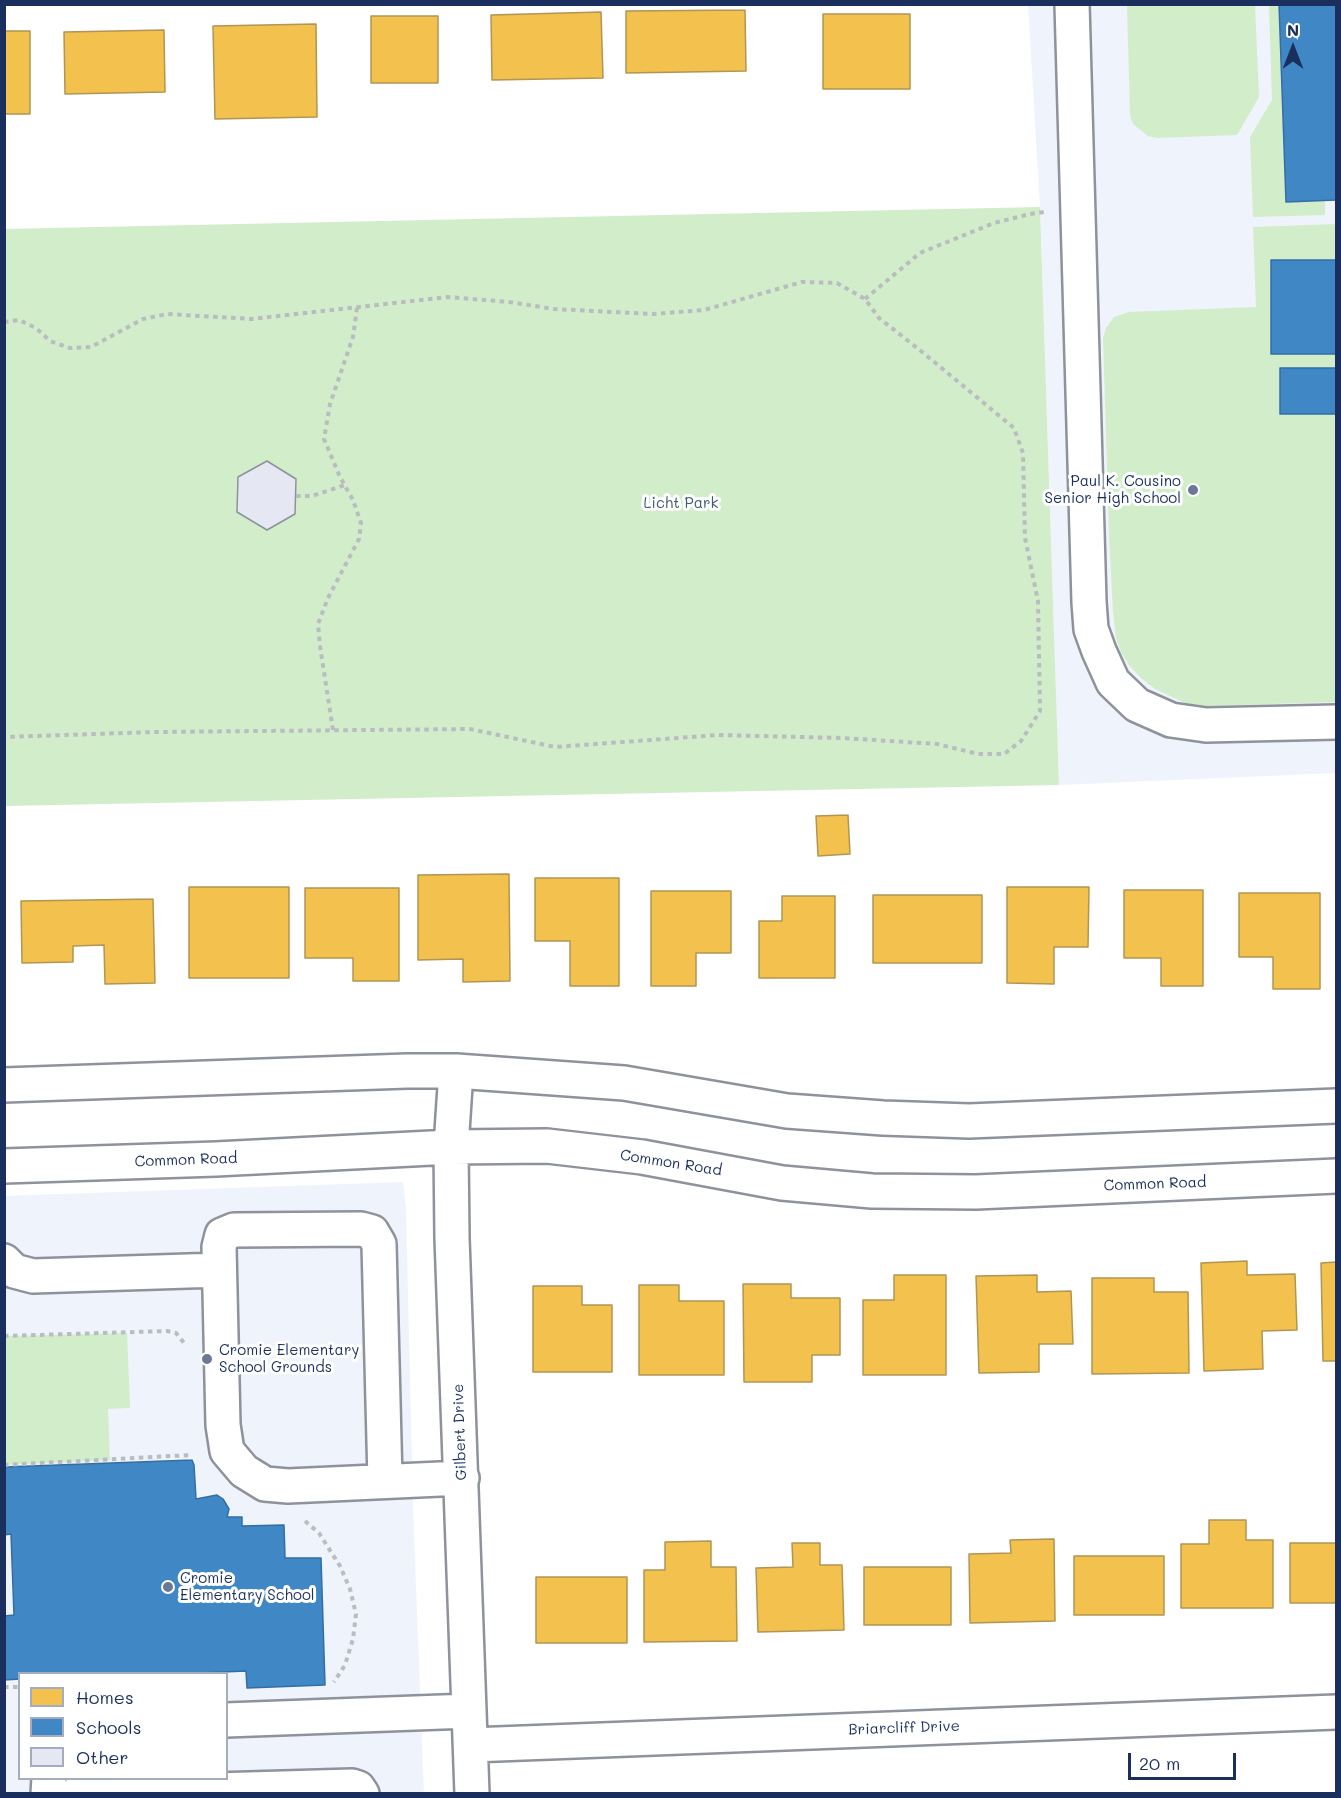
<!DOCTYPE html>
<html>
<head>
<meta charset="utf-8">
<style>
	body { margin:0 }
	#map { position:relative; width:1341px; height:1798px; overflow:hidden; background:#fff; font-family:Mali,sans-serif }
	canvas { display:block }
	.frame { position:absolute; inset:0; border:6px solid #1b2f5e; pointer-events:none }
	.legend { position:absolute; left:18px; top:1672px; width:210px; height:108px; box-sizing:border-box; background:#fff; border:2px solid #a4acbf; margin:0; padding:8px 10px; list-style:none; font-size:18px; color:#1b2f5e }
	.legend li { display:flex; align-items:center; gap:12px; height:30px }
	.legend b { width:30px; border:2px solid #a4acbf }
	.north { position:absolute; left:1263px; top:18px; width:60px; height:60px; -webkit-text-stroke:4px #fff; paint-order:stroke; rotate:0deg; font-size:16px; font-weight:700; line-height:24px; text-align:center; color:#1b2f5e }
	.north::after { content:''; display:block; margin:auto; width:21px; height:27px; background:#1b2f5e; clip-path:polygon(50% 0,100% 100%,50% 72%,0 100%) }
	.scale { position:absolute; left:1128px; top:1753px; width:108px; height:27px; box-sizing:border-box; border:3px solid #1b2f5e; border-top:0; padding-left:8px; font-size:18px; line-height:21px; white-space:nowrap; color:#1b2f5e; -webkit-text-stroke:4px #fff; paint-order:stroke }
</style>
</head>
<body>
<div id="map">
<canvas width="1341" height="1798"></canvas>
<div class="frame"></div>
<ul class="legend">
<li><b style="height:16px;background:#f2c14e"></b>Homes</li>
<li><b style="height:16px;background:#3f88c5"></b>Schools</li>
<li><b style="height:16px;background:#e5e8f2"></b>Other</li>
</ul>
<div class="north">N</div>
<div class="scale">20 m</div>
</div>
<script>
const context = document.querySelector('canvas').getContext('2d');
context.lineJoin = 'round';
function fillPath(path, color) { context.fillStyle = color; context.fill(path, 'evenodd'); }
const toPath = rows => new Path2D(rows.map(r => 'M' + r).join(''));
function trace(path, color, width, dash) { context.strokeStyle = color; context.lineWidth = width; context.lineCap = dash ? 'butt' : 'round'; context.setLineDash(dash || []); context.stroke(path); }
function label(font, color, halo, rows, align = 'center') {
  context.font = font + ' Mali,sans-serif'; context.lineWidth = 6; context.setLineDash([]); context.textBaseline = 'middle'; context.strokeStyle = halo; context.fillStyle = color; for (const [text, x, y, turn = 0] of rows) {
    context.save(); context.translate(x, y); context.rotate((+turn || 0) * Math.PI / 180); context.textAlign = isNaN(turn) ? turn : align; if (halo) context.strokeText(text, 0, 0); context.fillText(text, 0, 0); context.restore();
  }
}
fillPath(toPath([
	[1028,5,1336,5,1336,773,1059,785,1040,207],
	[403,1182,406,1209,413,1508,424,1793,5,1793,4,1196],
	[20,1674,226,1674,226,1778,20,1778]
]), '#eff3fb');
fillPath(toPath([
	[1127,5,1255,5,1259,97,1237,135,1157,138,1148,136,1133,124,1130,115],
	[1269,5,1279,5,1286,201,1325,201,1325,215,1253,217,1250,137,1272,100],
	[1040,207,1059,785,5,806,4,229],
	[1336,224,1336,702,1206,706,1185,703,1155,689,1140,677,1129,665,1121,652,1116,638,1113,612,1109,534,1103,338,1106,328,1114,317,1129,312,1256,307,1253,227],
	[127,1333,130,1408,108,1409,110,1460,5,1465,5,1336]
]), '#d2edc9');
const homes = toPath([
	[745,10,746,71,626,73,626,11,745,10],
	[601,12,603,78,492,80,491,15,601,12],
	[823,14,910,14,910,89,823,89,823,14],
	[371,16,438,16,438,83,371,83,371,16],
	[316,24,317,117,215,119,213,26,316,24],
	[164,30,165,92,65,94,64,32,164,30],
	[4,31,30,31,30,114,4,114,4,31],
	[848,815,850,854,818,856,816,816,848,815],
	[509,874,510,981,463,982,463,959,418,960,418,875,509,874],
	[535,878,619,878,619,986,570,986,570,941,535,941,535,878],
	[189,887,289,887,289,978,189,978,189,887],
	[1007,887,1089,887,1088,947,1054,947,1054,984,1007,983,1007,887],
	[305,888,399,888,399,981,353,981,353,958,305,958,305,888],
	[1124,890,1203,890,1203,986,1161,986,1161,958,1124,958,1124,890],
	[651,891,731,891,731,953,696,953,696,986,651,986,651,891],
	[1239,893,1320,893,1320,989,1273,989,1273,957,1239,957,1239,893],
	[873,895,982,895,982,963,873,963,873,895],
	[782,896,835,896,835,978,759,978,759,921,782,921,782,896],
	[153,899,155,983,105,984,104,945,73,946,73,962,22,963,21,901,153,899],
	[1247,1261,1247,1275,1295,1274,1297,1330,1262,1331,1263,1369,1204,1371,1201,1263,1247,1261],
	[1336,1262,1336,1361,1323,1361,1321,1263,1336,1262],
	[894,1275,946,1275,946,1375,863,1375,863,1300,894,1300,894,1275],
	[1037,1275,1037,1292,1071,1291,1073,1344,1039,1344,1039,1372,979,1373,976,1276,1037,1275],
	[1092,1278,1154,1278,1154,1292,1188,1292,1189,1373,1092,1374,1092,1278],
	[743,1284,791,1284,791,1298,840,1298,840,1355,812,1355,812,1382,744,1382,743,1284],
	[639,1285,679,1285,679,1301,724,1301,724,1375,639,1375,639,1285],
	[533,1286,582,1286,582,1305,612,1305,612,1372,533,1372,533,1286],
	[1209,1520,1246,1520,1246,1540,1273,1540,1273,1608,1181,1608,1181,1544,1209,1544,1209,1520],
	[1054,1539,1055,1621,970,1623,969,1554,1011,1553,1010,1540,1054,1539],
	[711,1541,711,1567,736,1567,737,1641,644,1642,644,1570,665,1570,665,1542,711,1541],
	[792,1543,820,1543,820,1565,842,1565,844,1630,758,1632,756,1568,793,1567,792,1543],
	[1290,1543,1336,1543,1336,1603,1290,1603,1290,1543],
	[1074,1556,1164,1556,1164,1615,1074,1615,1074,1556],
	[864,1567,951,1567,951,1625,864,1625,864,1567],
	[536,1577,627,1577,627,1643,536,1643,536,1577]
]);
fillPath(homes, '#f2c14e');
trace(homes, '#b29553', 1.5);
const schools = toPath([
	[1279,4,1336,4,1336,200,1286,202,1279,4],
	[1271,260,1336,260,1336,354,1271,354,1271,260],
	[1280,368,1336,368,1336,414,1280,414,1280,368],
	[192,1460,194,1465,196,1499,217,1495,223,1499,229,1509,227,1517,242,1517,242,1526,284,1525,285,1558,321,1558,325,1685,247,1688,246,1671,176,1674,20,1674,20,1679,4,1680,4,1616,14,1615,11,1534,4,1535,4,1467,192,1460]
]);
fillPath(schools, '#3f88c5');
trace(schools, '#346da6', 1.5);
const building = toPath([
	[267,461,296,479,295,514,267,530,237,512,238,477,267,461]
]);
fillPath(building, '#e5e8f2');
trace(building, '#8e929a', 1.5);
const minor = toPath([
	[1072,4,1089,602,1091,629,1099,651,1113,682,1137,705,1171,720,1206,725,1336,722],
	[456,1071,451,1147,452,1238,472,1794],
	[4,1085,407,1071,456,1071,624,1083,787,1111,883,1118,969,1121,1336,1106],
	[4,1166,216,1159,451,1147,547,1146,642,1157,782,1183,872,1191,976,1192,1336,1176],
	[4,1261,14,1271,33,1276,219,1270],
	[385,1481,379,1244,372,1232,361,1229,234,1230,222,1235,219,1247,223,1425,227,1451,244,1471,265,1484,288,1486,462,1478],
	[226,1720,469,1711],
	[471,1745,1336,1712],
	[48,1794,49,1778],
	[76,1794,352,1786,358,1788,362,1794]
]);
trace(minor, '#8e929a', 38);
trace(toPath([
	[865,299,920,253,994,223,1030,214,1044,212],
	[4,322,19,320,36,328,50,341,70,348,91,347,143,319,167,314,251,319,448,297,509,302,554,309,653,314,704,310,802,282,837,283,865,299,879,318,921,351,1014,428,1023,453,1025,538,1038,601,1040,711,1021,741,1004,754,978,754,937,744,843,738,718,735,555,747,470,729,155,732,4,737],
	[296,496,312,496,345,485],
	[333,730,320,646,318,624,328,598,359,539,361,523,353,500,340,477,324,439,330,404,353,337,357,308],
	[4,1336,167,1331,176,1333,184,1343],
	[4,1465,191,1455],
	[305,1521,319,1533,340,1566,350,1589,356,1614,353,1639,345,1665,334,1682],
	[4,1687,20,1687]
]), '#b9bcc1', 4, [4.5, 4.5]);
trace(minor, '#fff', 33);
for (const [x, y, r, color] of [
	[1193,490,6,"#6b7896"],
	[207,1359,6,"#6b7896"],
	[168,1587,6,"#6b7896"]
]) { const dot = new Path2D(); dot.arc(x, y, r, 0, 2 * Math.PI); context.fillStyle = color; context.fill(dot); trace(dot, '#fff', 2); }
label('15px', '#1b2f5e', '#fff', [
	["Paul K. Cousino",1181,481,"right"],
	["Senior High School",1181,498,"right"],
	["Cromie Elementary",219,1350],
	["School Grounds",219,1367],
	["Cromie",180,1578],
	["Elementary School",180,1595]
], 'left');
label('15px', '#405b6e', '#fff', [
	["Licht Park",681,503]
]);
label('15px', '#1b2f5e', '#fff', [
	["Common Road",186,1160,-2],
	["Common Road",671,1163,9],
	["Common Road",1155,1184,-2],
	["Gilbert Drive",460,1432,-92],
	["Briarcliff Drive",904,1728,-2]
]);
</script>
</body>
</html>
